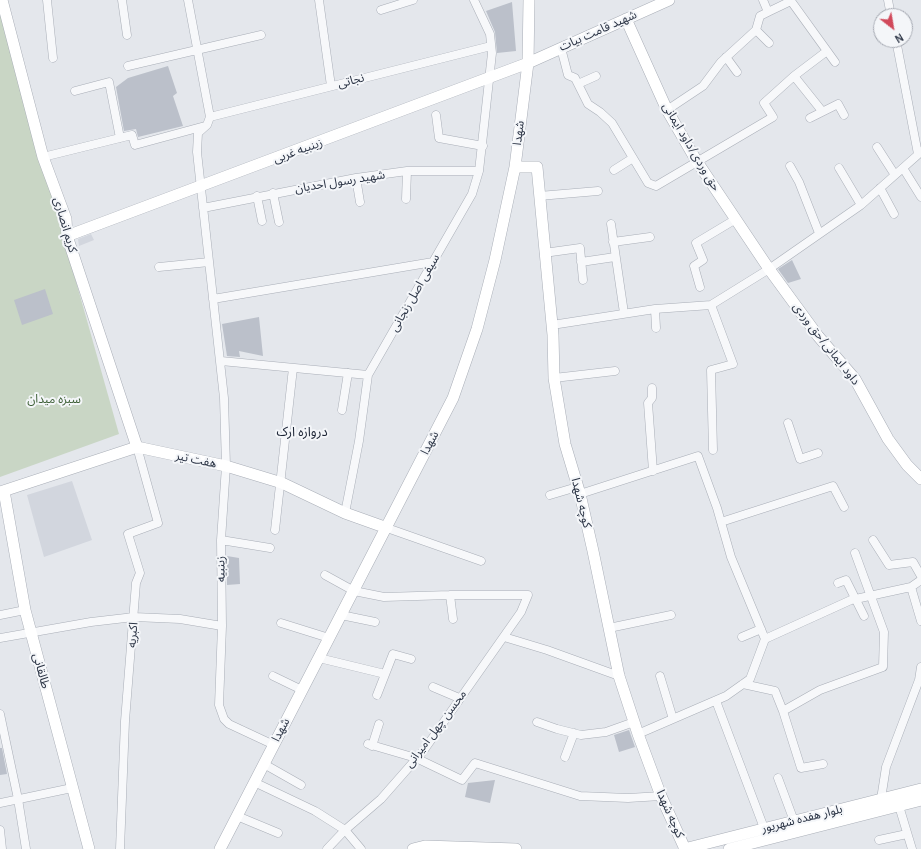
<!DOCTYPE html>
<html>
<head>
<meta charset="utf-8">
<style>
	body { margin:0 }
	#map { position:relative; width:921px; height:849px; overflow:hidden; background:#e4e7ec; font-family:Karla,sans-serif }
	canvas { display:block }
	.north { position:absolute; left:873px; top:8px; width:40px; height:40px; box-sizing:border-box; background:#f4f6f9; border:1px solid #a4a8b1; border-radius:50%; rotate:149deg; font-size:11px; font-weight:700; line-height:16px; text-align:center; color:#2b3445 }
	.north::after { content:''; display:block; margin:auto; width:14px; height:18px; background:#d1495b; clip-path:polygon(50% 0,100% 100%,50% 72%,0 100%) }
</style>
</head>
<body>
<div id="map">
<canvas width="921" height="849"></canvas>
<div class="north">N</div>
</div>
<script>
const context = document.querySelector('canvas').getContext('2d');
context.lineJoin = 'round';
function fillPath(path, color) { context.fillStyle = color; context.fill(path, 'evenodd'); }
const toPath = rows => new Path2D(rows.map(r => 'M' + r).join(''));
function trace(path, color, width, dash) { context.strokeStyle = color; context.lineWidth = width; context.lineCap = dash ? 'butt' : 'round'; context.setLineDash(dash || []); context.stroke(path); }
function label(font, color, halo, rows, align = 'center') {
  context.font = font + ' Karla,"Noto Sans Arabic",sans-serif'; context.lineWidth = 4; context.setLineDash([]); context.textBaseline = 'middle'; context.strokeStyle = halo; context.fillStyle = color; for (const [text, x, y, turn = 0] of rows) {
    context.save(); context.translate(x, y); context.rotate((+turn || 0) * Math.PI / 180); context.textAlign = isNaN(turn) ? turn : align; if (halo) context.strokeText(text, 0, 0); context.fillText(text, 0, 0); context.restore();
  }
}
fillPath(toPath([
	[91,234,94,240,79,246,78,239],
	[72,481,92,540,44,557,27,495]
]), '#d2d6de');
fillPath(toPath([
	[0,12,119,434,0,477]
]), '#c9d6c5');
fillPath(toPath([
	[512,2,516,51,497,53,495,32,486,11],
	[168,66,177,93,173,96,183,126,138,137,136,129,124,131,116,87,128,78],
	[792,260,801,279,788,283,778,269],
	[45,289,53,314,22,325,14,300],
	[259,317,263,356,239,351,240,357,227,356,222,324],
	[227,556,239,558,240,584,227,585],
	[629,730,635,747,619,752,614,735],
	[0,748,2,748,7,774,0,775],
	[495,780,490,803,465,797,468,783]
]), '#bbc0ca');
const street = toPath([
	[47,0,53,58],
	[122,0,127,35],
	[188,0,210,117,207,125,198,133,197,152,224,398,226,466,221,540,222,626,219,705,224,719,229,724,274,745],
	[319,0,331,86],
	[763,0,768,12,791,1,835,62],
	[888,0,891,16],
	[381,10,413,0],
	[756,30,769,43],
	[896,40,918,154],
	[561,48,568,75,575,78,588,104,600,112,612,123,648,183,656,186,773,117,764,103,794,76,827,51],
	[726,57,737,72],
	[128,66,261,35],
	[794,76,822,111],
	[578,84,596,76],
	[75,91,109,82,120,138],
	[667,110,703,86,721,62,756,30,760,16,768,12],
	[436,115,439,138,483,146],
	[210,117,491,46],
	[810,118,838,104,844,115],
	[877,147,895,175],
	[43,157,132,135,135,145,205,126],
	[790,166,799,182,819,233],
	[839,168,861,205],
	[903,168,921,197],
	[614,170,633,158],
	[356,178,360,202],
	[880,188,894,214],
	[273,193,279,222],
	[257,196,262,221],
	[539,196,598,191],
	[406,199,407,171],
	[203,208,356,178,407,171,479,171],
	[611,224,624,313],
	[613,242,650,237],
	[544,253,580,248,583,280],
	[581,262,615,257],
	[159,267,209,262],
	[700,287,694,266,703,260,696,243,736,219],
	[213,299,433,262],
	[711,305,733,364,711,370,713,450],
	[655,309,656,328],
	[552,325,655,309,711,305,769,269,861,205,921,152],
	[221,361,368,375],
	[554,378,615,371],
	[652,388,652,398,648,403,653,471],
	[342,410,348,373],
	[788,423,800,459,818,453],
	[580,494,698,456,717,508,731,557,765,639,750,679,726,696,638,734],
	[550,495,577,487],
	[345,513,359,441,368,375,472,194,479,171,492,53,490,34,474,0],
	[721,522,833,486,844,507],
	[387,528,481,561],
	[275,530,293,368],
	[221,540,270,548],
	[873,540,889,565,913,562,921,576],
	[325,575,354,591,384,597,450,595,528,595,521,612,424,750,381,799,345,830,327,849],
	[838,583,846,580,864,616],
	[911,587,921,621],
	[450,595,453,619],
	[0,615,25,610],
	[341,615,375,622],
	[281,623,329,638],
	[609,628,671,615],
	[504,637,547,650,619,676],
	[742,637,761,629],
	[0,638,91,622,134,617,180,619,222,626],
	[765,639,851,600,911,587,921,580],
	[319,658,385,674],
	[273,676,302,690],
	[660,676,673,719],
	[743,684,775,691,783,711,801,768,823,764],
	[433,687,459,698],
	[377,695,393,654,411,659],
	[716,701,764,828],
	[783,711,820,690,883,667,884,632,855,553],
	[0,714,18,799,26,849],
	[537,722,557,729,581,735,606,732,634,722],
	[368,744,416,758,462,780,475,763,580,796,628,798,661,796],
	[372,746,379,724],
	[565,757,574,733],
	[264,764,301,785],
	[778,778,794,821],
	[254,782,315,811,345,830,361,849],
	[881,799,886,767,919,680,921,667],
	[0,803,72,788],
	[899,806,912,849],
	[237,816,278,833],
	[0,830,2,849],
	[879,840,907,834],
	[120,849,125,721,136,583,140,573,128,534,158,523,137,447]
]);
const secondary = toPath([
	[2,0,43,157,66,219,67,236,137,447],
	[626,19,667,110,696,160,769,269,818,336,855,379,888,439,907,465,921,479],
	[515,167,537,167,553,335,554,378,565,444,580,494,593,551,619,676,638,734,661,796,685,849],
	[67,236,528,63,669,0],
	[4,491,25,610,89,849],
	[0,492,137,447,226,466,282,483,345,513,387,528],
	[220,849,453,398,477,329,495,260,515,167,528,63,529,0],
	[413,849,425,846,516,849],
	[684,849,921,789],
	[729,849,921,800]
]);
trace(street, '#a9aeb7', 9);
trace(secondary, '#a9aeb7', 12);
trace(street, '#f7f8fa', 8);
trace(secondary, '#fff', 11);
label('12px', '#2b3445', '#f4f6f9', [
	["شهید قامت بیات",598,31,-24],
	["نجاتی",351,81,-14],
	["شهدا",519,133,-83],
	["حق وردی/داود ایمانی",691,147,59],
	["زینبیه غربی",298,151,-20],
	["شهید رسول احدیان",340,182,-9],
	["کریم انصاری",65,225,74],
	["سیفی اصل زنجانی",415,293,-60],
	["داود ایمانی/حق وردی",826,344,52],
	["شهدا",430,443,-63],
	["هفت تیر",196,460,12],
	["کوچه شهدا",581,503,76],
	["زینبیه",221,569,-91],
	["اکبریه",133,635,-85],
	["طالقانی",41,671,75],
	["محسن چهل امیرانی",436,729,-53],
	["شهدا",281,730,-63],
	["کوچه شهدا",670,814,66],
	["بلوار هفده شهریور",802,819,-14]
]);
label('12px', '#3f6138', '#f4f6f9', [
	["سبزه میدان",54,400]
]);
label('13px', '#1d2536', '#f4f6f9', [
	["دروازه ارک",302,432]
]);
</script>
</body>
</html>
